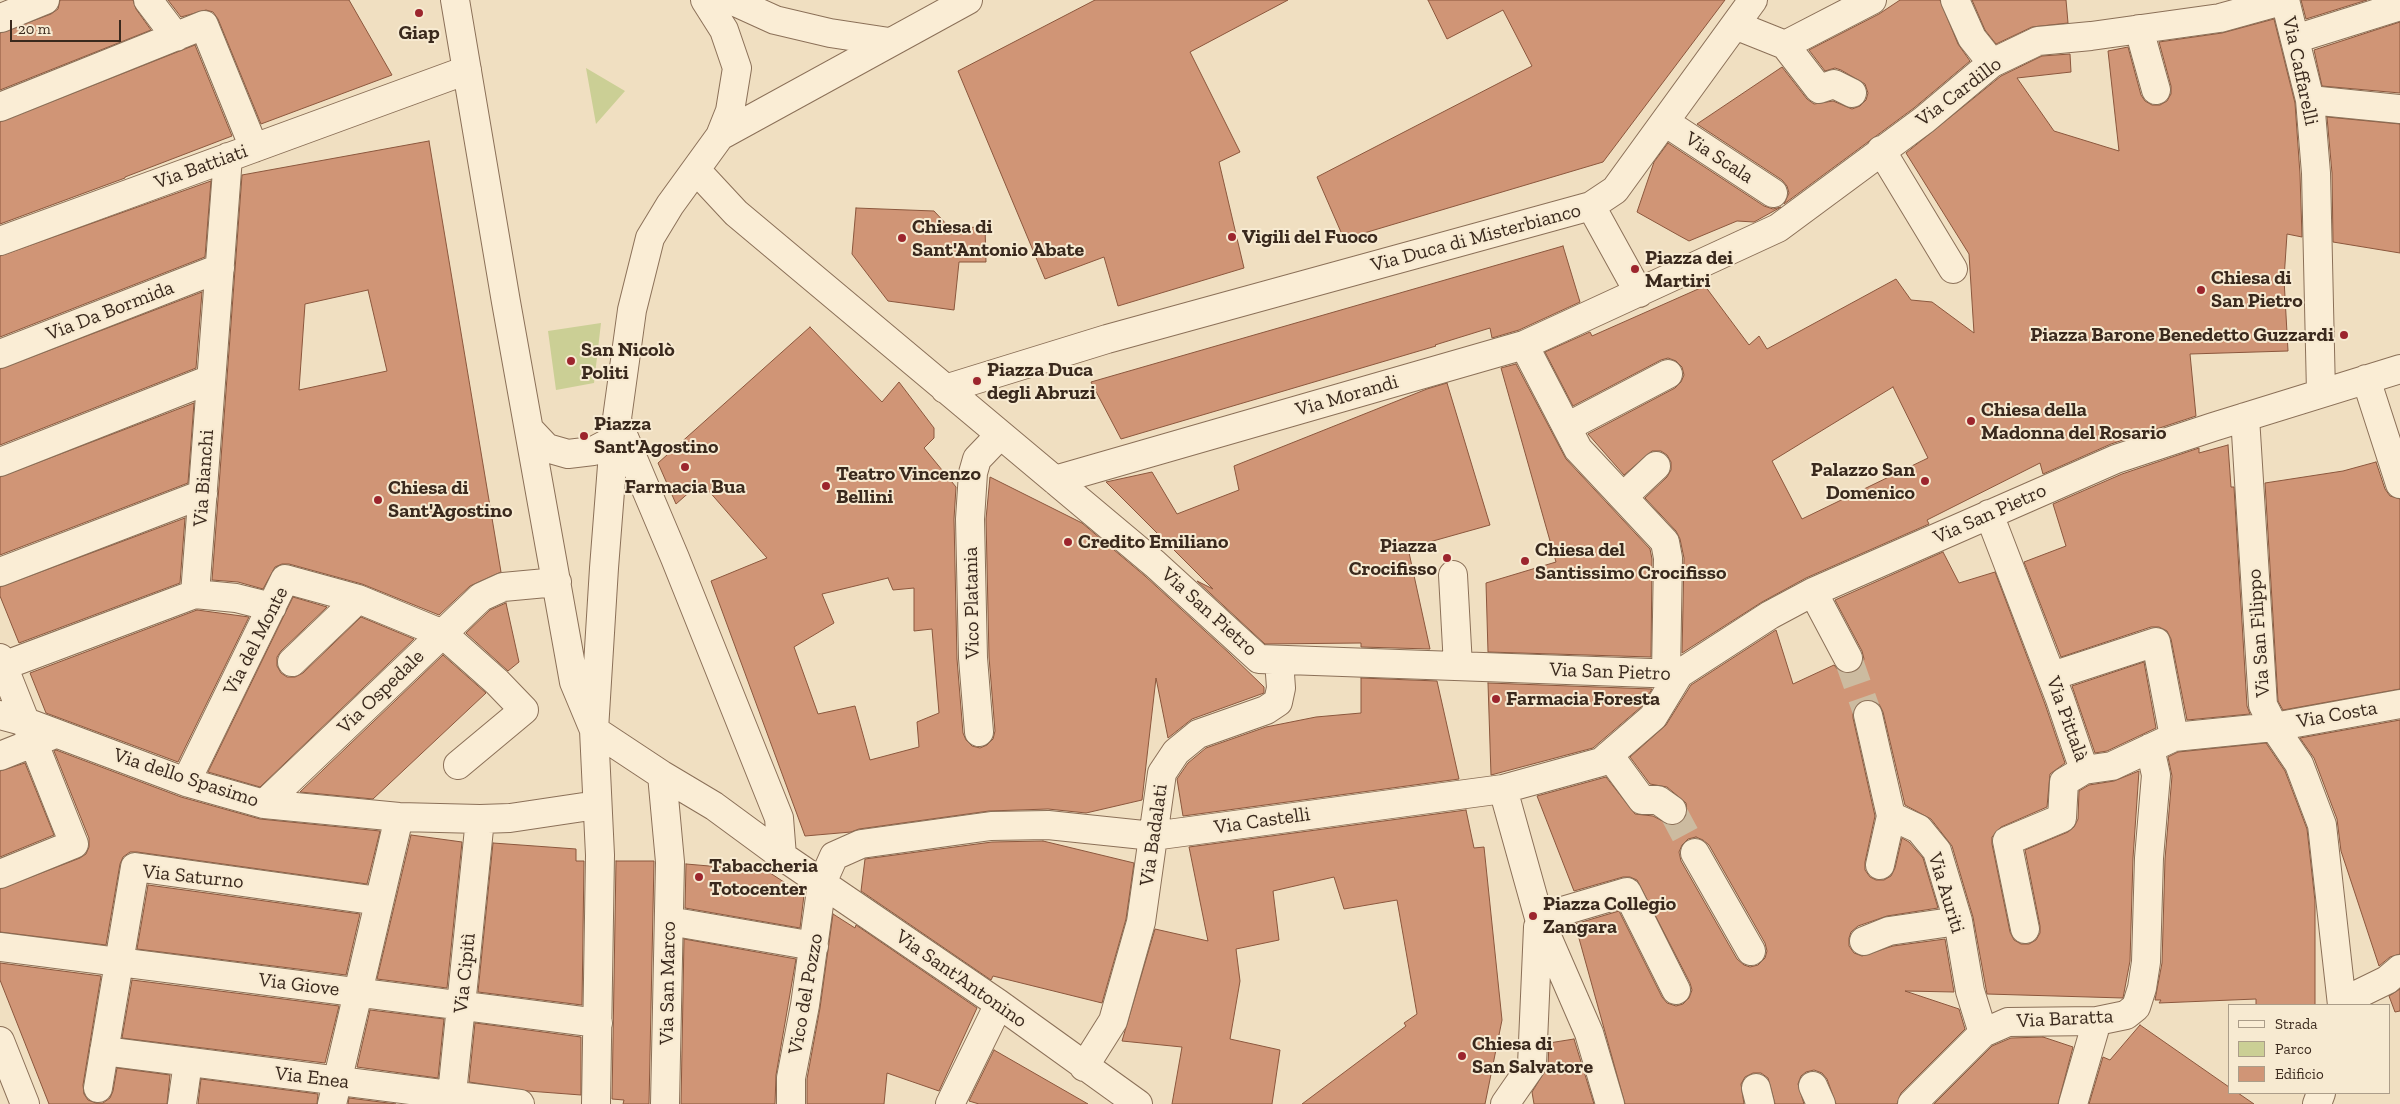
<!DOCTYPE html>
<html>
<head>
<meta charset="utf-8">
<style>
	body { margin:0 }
	#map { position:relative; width:2400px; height:1104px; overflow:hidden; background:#f0dfc1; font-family:"Zilla Slab",serif }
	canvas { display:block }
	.legend { position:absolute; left:2228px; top:1004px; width:162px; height:90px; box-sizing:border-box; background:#f7ead1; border:1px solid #ab9d89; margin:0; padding:6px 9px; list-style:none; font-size:15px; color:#3a291d }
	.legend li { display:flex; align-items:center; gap:10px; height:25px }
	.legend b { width:25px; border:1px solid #ab9d89 }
	.scale { position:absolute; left:10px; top:20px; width:111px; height:22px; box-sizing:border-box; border:2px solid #3a291d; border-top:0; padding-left:6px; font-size:15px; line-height:18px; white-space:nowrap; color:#3a291d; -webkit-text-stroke:4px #f7ead1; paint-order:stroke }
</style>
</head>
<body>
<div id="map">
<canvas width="2400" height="1104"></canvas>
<ul class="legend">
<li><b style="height:6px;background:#faedd5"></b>Strada</li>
<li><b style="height:14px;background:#cbcf95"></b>Parco</li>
<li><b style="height:14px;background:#d09576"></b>Edificio</li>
</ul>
<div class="scale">20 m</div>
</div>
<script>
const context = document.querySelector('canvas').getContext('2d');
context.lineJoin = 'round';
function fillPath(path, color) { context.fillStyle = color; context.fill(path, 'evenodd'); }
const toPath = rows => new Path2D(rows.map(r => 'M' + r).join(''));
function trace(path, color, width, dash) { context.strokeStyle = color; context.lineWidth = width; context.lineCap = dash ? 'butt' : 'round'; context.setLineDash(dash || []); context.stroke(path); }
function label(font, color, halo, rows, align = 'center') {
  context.font = font + ' "Zilla Slab",serif'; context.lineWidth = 4; context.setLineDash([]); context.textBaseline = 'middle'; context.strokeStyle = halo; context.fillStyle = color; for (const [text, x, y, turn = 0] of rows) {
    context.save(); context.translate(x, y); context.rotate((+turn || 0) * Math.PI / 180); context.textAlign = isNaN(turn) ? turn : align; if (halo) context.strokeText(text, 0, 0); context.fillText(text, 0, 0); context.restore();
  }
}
fillPath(toPath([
	[586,68,625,91,596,124],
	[601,323,594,383,556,390,548,331]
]), '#cbcf95');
const building = toPath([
	[60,0,133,0,136,9,151,30,0,90,0,33,51,14,58,9,60,0],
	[168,0,349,0,392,75,261,124,218,19,213,12,206,10,181,17,168,0],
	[1095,0,1288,0,1190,52,1240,152,1219,162,1244,268,1118,306,1104,257,1045,279,958,71,1095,0],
	[1428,0,1725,0,1603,162,1344,239,1317,177,1532,66,1503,10,1447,39,1428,0],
	[1900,0,1940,0,1958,44,1970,61,1914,108,1784,204,1789,193,1787,186,1782,180,1697,124,1782,67,1807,99,1814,104,1833,101,1852,109,1860,106,1866,100,1868,93,1865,84,1841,70,1835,68,1825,71,1809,50,1879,14,1900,0],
	[1972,0,2066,0,2068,23,2032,27,1996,44,1985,30,1972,0],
	[2301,0,2367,0,2306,19,2301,0],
	[2274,19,2295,103,2300,174,2302,237,2287,234,2284,279,2288,351,2190,354,2196,416,2111,444,2043,474,2040,463,1927,520,1929,524,1806,578,1762,602,1682,653,1684,558,1680,539,1676,531,1645,498,1667,477,1671,470,1671,462,1667,455,1661,451,1652,451,1624,475,1588,434,1675,388,1681,382,1684,375,1682,367,1676,361,1668,358,1661,360,1573,406,1545,352,1590,332,1592,336,1705,286,1749,345,1759,336,1767,349,1896,279,1911,300,1932,302,1974,333,1969,254,1906,153,2001,76,2042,56,2070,54,2071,72,2017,78,2054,131,2119,151,2108,51,2128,47,2141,95,2145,101,2152,105,2160,105,2167,101,2171,94,2171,86,2159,42,2222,33,2274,19],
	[1893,387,1928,458,1802,519,1772,461,1893,387],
	[2400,22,2400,93,2322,86,2314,50,2400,22],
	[195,45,232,136,125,177,125,178,0,224,0,122,195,45],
	[2327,117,2400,124,2400,253,2333,242,2332,173,2327,117],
	[429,141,501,572,470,586,439,615,362,584,289,564,282,564,275,567,263,589,238,582,212,580,242,175,429,141],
	[368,290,387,371,299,390,305,304,368,290],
	[1668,143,1764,206,1773,209,1781,207,1754,222,1737,221,1689,241,1678,235,1637,212,1654,162,1668,143],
	[211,181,205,257,0,337,0,256,211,181],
	[856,208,934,211,950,228,985,227,986,262,959,262,954,310,888,301,852,254,856,208],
	[1563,246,1580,302,1519,330,1492,338,1490,328,1435,345,1436,346,1121,439,1091,382,1563,246],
	[202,292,196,368,0,445,0,369,202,292],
	[810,327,882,402,899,382,934,428,934,438,924,448,956,487,954,519,957,659,963,733,966,740,972,746,980,748,987,745,993,739,995,731,989,657,986,519,990,477,1082,523,1145,576,1229,653,1264,687,1264,693,1192,719,1168,738,1156,678,1142,800,1086,813,1048,809,989,811,859,829,851,832,805,836,711,581,767,558,701,482,676,504,658,463,810,327],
	[888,578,893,590,914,588,914,631,932,629,939,713,917,722,919,747,870,760,855,706,818,714,794,647,834,623,822,594,888,578],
	[1516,364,1566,459,1650,549,1652,559,1651,657,1488,652,1486,583,1556,562,1501,368,1516,364],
	[1447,383,1490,525,1408,548,1430,649,1361,647,1361,643,1265,644,1197,581,1213,589,1106,482,1152,472,1177,514,1239,490,1234,466,1427,389,1447,383],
	[194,403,188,483,0,555,0,477,194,403],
	[2228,445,2231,487,2234,487,2247,706,2250,714,2187,720,2171,639,2167,631,2159,627,2151,627,2061,657,2024,562,2066,546,2053,504,2122,474,2199,448,2199,453,2228,445],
	[2376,462,2385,489,2390,496,2400,499,2400,689,2283,710,2278,701,2265,483,2343,471,2376,462],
	[185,518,180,583,19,643,0,596,0,587,185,518],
	[1943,552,1959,583,1995,572,2045,704,2065,763,2050,774,2047,807,2001,827,1992,837,1992,844,2010,932,2014,940,2021,944,2029,944,2036,940,2040,933,2040,926,2025,850,2068,832,2074,827,2078,819,2079,791,2089,785,2114,781,2139,771,2133,858,2130,961,2123,998,1987,994,1973,917,1952,846,1931,819,1905,805,1883,712,1879,704,1873,700,1865,700,1857,704,1853,710,1853,718,1875,816,1865,862,1865,870,1870,877,1876,880,1884,880,1891,876,1895,868,1902,838,1909,842,1923,858,1938,908,1887,916,1858,926,1851,932,1849,938,1849,946,1854,953,1862,956,1893,946,1945,939,1954,992,1905,991,1959,1009,1965,1029,1901,1093,1897,1104,1836,1104,1827,1079,1822,1073,1814,1070,1806,1072,1801,1076,1798,1084,1804,1104,1775,1104,1768,1078,1761,1073,1753,1073,1745,1077,1741,1084,1744,1104,1625,1104,1575,924,1619,911,1662,997,1667,1003,1676,1006,1683,1004,1689,998,1692,990,1690,983,1637,880,1630,877,1623,877,1574,891,1537,796,1606,777,1635,814,1653,816,1670,825,1679,824,1685,819,1687,812,1686,803,1667,787,1650,784,1630,757,1666,725,1691,685,1776,630,1793,684,1834,665,1839,671,1847,674,1856,672,1861,666,1864,659,1862,651,1835,600,1943,552],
	[1696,837,1703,840,1709,845,1765,943,1767,951,1765,958,1758,965,1750,967,1744,965,1737,959,1681,861,1679,852,1682,845,1688,839,1696,837],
	[293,597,327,607,281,651,277,657,277,666,281,673,287,677,295,677,303,673,361,617,414,639,260,787,208,772,293,597],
	[506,603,519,662,508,671,466,633,490,610,506,603],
	[197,610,249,617,178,762,46,713,30,673,197,610],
	[443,655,486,693,373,799,300,792,443,655],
	[2144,662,2156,728,2107,751,2095,753,2072,686,2144,662],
	[1361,678,1437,681,1459,779,1183,816,1177,779,1188,763,1206,748,1266,727,1316,717,1361,713,1361,678],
	[1488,683,1652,689,1641,707,1593,748,1491,775,1488,683],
	[2400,720,2400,954,2390,957,2379,966,2341,851,2337,819,2314,758,2300,738,2400,720],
	[2266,743,2285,771,2307,829,2315,901,2315,1005,2256,1005,2256,999,2159,1003,2161,1000,2155,1000,2162,963,2165,859,2172,776,2168,757,2178,752,2266,743],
	[56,750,181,797,260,819,380,831,367,884,137,852,130,852,123,857,120,864,106,945,0,932,0,889,80,858,86,854,89,847,89,838,54,751,56,750],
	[25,763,54,835,0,857,0,771,25,763],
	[1466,810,1474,848,1484,847,1502,1020,1485,1104,1302,1104,1406,1026,1404,1023,1417,1014,1397,900,1344,909,1334,877,1273,891,1279,940,1236,949,1240,981,1230,1039,1280,1050,1272,1104,1172,1104,1182,1047,1122,1041,1155,929,1208,941,1189,847,1466,810],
	[411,835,462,842,447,988,377,979,411,835],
	[1043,841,1134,863,1126,919,1102,1003,993,976,991,980,861,891,865,859,992,842,1043,841],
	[493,843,576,849,576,861,584,861,582,1005,478,992,493,843],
	[616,861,654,861,649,1104,623,1104,624,1100,612,1099,616,861],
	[686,864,767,871,804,895,800,928,685,908,686,864],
	[148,885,360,914,346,975,137,949,148,885],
	[833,914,855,928,856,925,977,1008,939,1091,887,1073,884,1104,807,1104,807,1079,820,1008,833,914],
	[684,939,796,959,776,1075,775,1104,681,1104,684,939],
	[0,963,101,976,83,1085,84,1094,88,1100,96,1103,103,1103,110,1098,113,1091,117,1068,170,1075,167,1104,49,1104,0,980,0,963],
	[132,980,339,1006,325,1063,122,1038,132,980],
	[2400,989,2400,1011,2395,1012,2389,996,2400,989],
	[370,1010,444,1019,438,1078,357,1067,370,1010],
	[475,1023,581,1037,581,1095,528,1091,469,1082,475,1023],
	[2140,1025,2229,1087,2229,1093,2238,1093,2254,1104,2089,1104,2103,1057,2110,1060,2140,1025],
	[2043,1037,2073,1047,2058,1104,1934,1104,1992,1046,2011,1038,2043,1037],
	[1574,1039,1594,1104,1534,1104,1532,1092,1548,1066,1549,1043,1574,1039],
	[994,1050,1088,1104,979,1104,969,1101,994,1050],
	[201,1079,318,1094,317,1104,198,1104,201,1079],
	[349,1098,396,1104,348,1104,349,1098]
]);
fillPath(building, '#d09576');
trace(building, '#8b573d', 1);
trace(toPath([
	[1848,658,1868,715],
	[1672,810,1695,853]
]), '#ccbba0', 28, [28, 14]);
const minor = toPath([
	[148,0,176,37],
	[455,0,506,302,574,682,594,730,662,775,714,806,782,856,999,1004,1138,1104],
	[705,0,724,30,737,68,730,111,720,136],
	[731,0,775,20,830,33,889,42],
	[1955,0,1972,38,1992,63],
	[2285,0,2310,100,2316,173,2321,393],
	[1,18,45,0],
	[1735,25,1785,45,1872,0],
	[2139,29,2156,90],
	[2295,39,2400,6],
	[1785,45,1819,89,1834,84,1852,93],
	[2310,100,2400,109],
	[0,107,204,25,254,148],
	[1665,122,1773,193],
	[1881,150,1953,269],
	[696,170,736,213,1155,564,1259,659,1679,674,1770,615,1813,592,2116,459,2213,427,2400,369],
	[1591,206,1639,293],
	[0,241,467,70],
	[1524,345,1578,449,1665,542,1668,558,1666,674],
	[0,354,220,268],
	[2366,379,2400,484],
	[945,389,1107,339,1591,206,1615,190,1753,0],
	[2245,417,2263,705,2274,727,2299,764,2322,825,2342,1005],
	[618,423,675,558,779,818,782,856],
	[1567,427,1668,374],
	[530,430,547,448,568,454,593,451,614,440],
	[0,462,211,379],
	[1055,480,1524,345,1778,228,1924,120,1992,63,2038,41,2091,36,2220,18,2285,0],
	[1623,497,1656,466],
	[1989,514,2060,699,2084,770,2112,766,2174,737,2274,727,2400,704],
	[0,572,203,494],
	[1453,575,1458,666],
	[1813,592,1848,658],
	[195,594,236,598,272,607],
	[0,658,74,844,0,874],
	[292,662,358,599],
	[3,666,195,594,228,157],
	[2052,676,2156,642,2174,737],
	[0,715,26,722,186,782,264,804,399,817,480,819,510,818,597,805],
	[1868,715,1891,816,1919,829,1937,851,1958,921,1970,991,1983,1033],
	[979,732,973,658,970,519,973,473,977,459,1000,435],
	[1609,755,1642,800,1658,800,1672,810],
	[0,756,50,736],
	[662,775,670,862,665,1104],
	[186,782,285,579,358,599,443,634,497,682,524,710,458,765],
	[1503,789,1539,918,1589,1033,1610,1104],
	[264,804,481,597,503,587,557,582],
	[1695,853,1751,951],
	[1880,865,1891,816],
	[1539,918,1627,892,1676,990],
	[669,921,814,946],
	[2025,929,2007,841,2062,818,2064,782,2084,770],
	[1864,941,1889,931,1958,921],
	[0,947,598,1023],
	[2342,1002,2387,980,2400,969],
	[0,1041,25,1104],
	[104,1051,520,1104],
	[1084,1067,1113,1021,1141,922,1162,773,1176,752,1198,734,1266,710,1278,702,1281,688,1279,660],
	[1813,1086,1821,1104],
	[98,1088,135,867,379,901],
	[1756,1088,1760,1104],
	[182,1104,188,1062],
	[332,1104,399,817],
	[451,1104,480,819],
	[596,1104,600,855,594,730,604,568,614,440,632,310,650,238,670,205,720,136,968,0],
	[791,1104,791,1078,805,1005,822,883,834,856,861,844,991,826,1048,825,1153,836,1503,789,1601,762,1653,717,1679,674],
	[950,1104,999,1004],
	[1505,1104,1532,1065,1538,927],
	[1912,1104,1983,1033,2008,1022,2097,1021,2126,1015,2136,1007,2142,988,2146,962,2149,858,2156,775,2150,748],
	[2073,1104,2097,1021],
	[2317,1104,2321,1093]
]);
trace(minor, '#8b7058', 30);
trace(minor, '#faedd5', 28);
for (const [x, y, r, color] of [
	[419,13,5,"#9c252d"],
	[1232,237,5,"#9c252d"],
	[902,238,5,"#9c252d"],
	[1635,269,5,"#9c252d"],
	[2201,290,5,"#9c252d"],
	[2344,335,5,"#9c252d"],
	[571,361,5,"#9c252d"],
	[977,381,5,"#9c252d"],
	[1971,421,5,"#9c252d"],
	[584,436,5,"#9c252d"],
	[685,467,5,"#9c252d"],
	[1925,481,5,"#9c252d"],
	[826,486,5,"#9c252d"],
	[378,500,5,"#9c252d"],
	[1068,542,5,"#9c252d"],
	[1447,558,5,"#9c252d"],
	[1525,561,5,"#9c252d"],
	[1496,699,5,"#9c252d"],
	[699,877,5,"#9c252d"],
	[1533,916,5,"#9c252d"],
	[1462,1056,5,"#9c252d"]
]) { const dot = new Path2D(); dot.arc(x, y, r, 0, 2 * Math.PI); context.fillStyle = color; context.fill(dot); trace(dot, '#f7ead1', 2); }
label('bold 20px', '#3a291d', '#f7ead1', [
	["Giap",419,33,"center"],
	["Chiesa di",912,227],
	["Sant'Antonio Abate",912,250],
	["Vigili del Fuoco",1242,237],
	["Piazza dei",1645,258],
	["Martiri",1645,281],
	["Chiesa di",2211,278],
	["San Pietro",2211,301],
	["Piazza Barone Benedetto Guzzardi",2334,335,"right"],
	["San Nicolò",581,350],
	["Politi",581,373],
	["Piazza Duca",987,370],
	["degli Abruzi",987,393],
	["Chiesa della",1981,410],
	["Madonna del Rosario",1981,433],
	["Piazza",594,424],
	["Sant'Agostino",594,447],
	["Palazzo San",1915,470,"right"],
	["Domenico",1915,493,"right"],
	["Teatro Vincenzo",836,474],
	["Bellini",836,497],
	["Farmacia Bua",685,487,"center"],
	["Chiesa di",388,488],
	["Sant'Agostino",388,511],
	["Credito Emiliano",1078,542],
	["Piazza",1437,546,"right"],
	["Crocifisso",1437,569,"right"],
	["Chiesa del",1535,550],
	["Santissimo Crocifisso",1535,573],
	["Farmacia Foresta",1506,699],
	["Tabaccheria",709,866],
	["Totocenter",709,889],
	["Piazza Collegio",1543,904],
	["Zangara",1543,927],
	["Chiesa di",1472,1044],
	["San Salvatore",1472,1067]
], 'left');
label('20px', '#3a291d', '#f7ead1', [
	["Via Caffarelli",2300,71,78],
	["Via Cardillo",1959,92,-37],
	["Via Scala",1719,158,33],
	["Via Battiati",201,167,-20],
	["Via Duca di Misterbianco",1476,238,-15],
	["Via Da Bormida",110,311,-21],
	["Via Morandi",1347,396,-16],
	["Via Bianchi",204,478,-86],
	["Via San Pietro",1990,514,-24],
	["Vico Platania",972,603,-91],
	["Via San Pietro",1209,612,42],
	["Via San Filippo",2259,633,-94],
	["Via del Monte",256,641,-63],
	["Via San Pietro",1610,672,2],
	["Via Ospedale",381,692,-44],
	["Via Costa",2337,715,-10],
	["Via Pittalà",2067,719,70],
	["Via dello Spasimo",186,778,18],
	["Via Castelli",1262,821,-8],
	["Via Badalati",1154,835,-82],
	["Via Saturno",193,877,6],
	["Via Auriti",1946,893,73],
	["Via Cipitì",465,973,-84],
	["Via Sant'Antonino",961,979,35],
	["Via San Marco",668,983,-89],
	["Via Giove",299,985,7],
	["Vico del Pozzo",806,994,-80],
	["Via Baratta",2065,1019,-3],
	["Via Enea",312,1078,7]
]);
</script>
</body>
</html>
